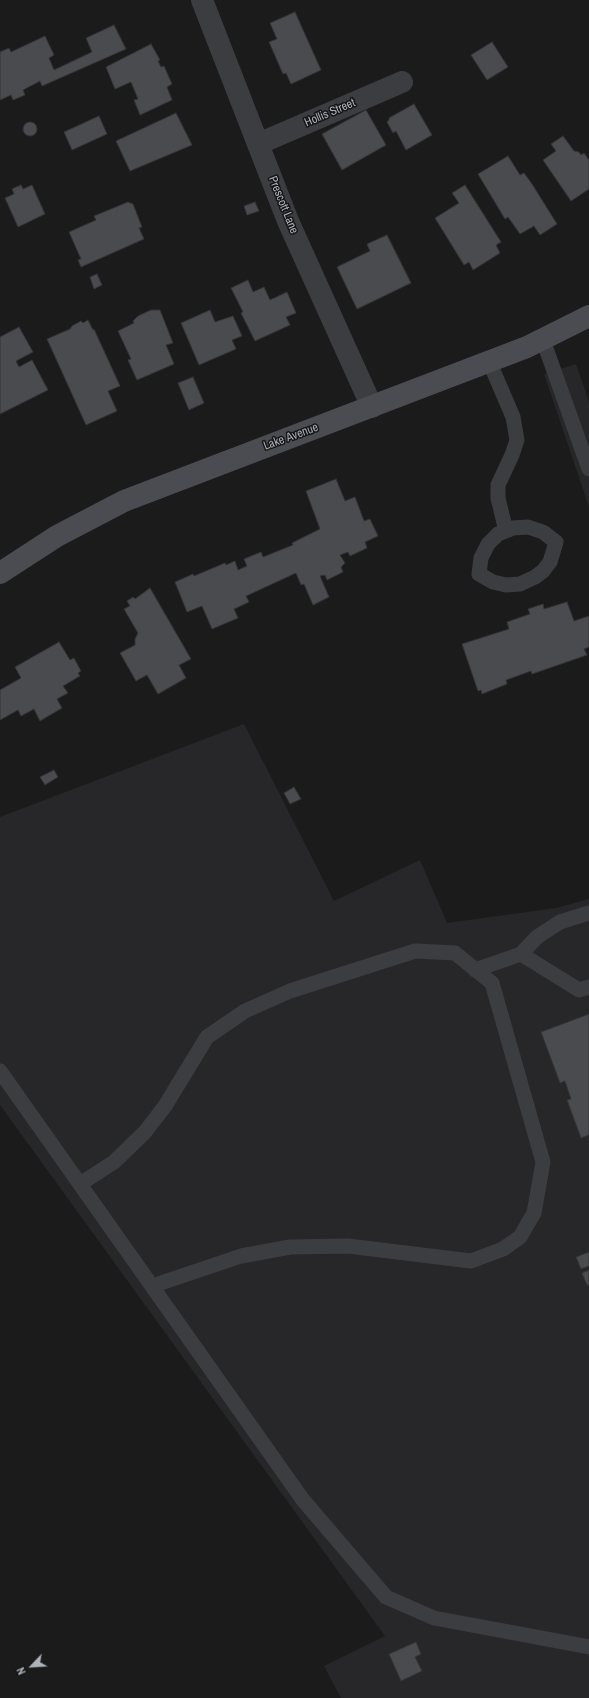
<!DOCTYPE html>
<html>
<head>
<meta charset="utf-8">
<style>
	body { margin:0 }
	#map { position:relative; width:589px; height:1698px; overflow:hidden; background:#1b1b1c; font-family:"Archivo Narrow",sans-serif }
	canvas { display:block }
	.north { position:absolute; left:12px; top:1646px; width:40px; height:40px; -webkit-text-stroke:3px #151517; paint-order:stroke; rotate:245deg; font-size:11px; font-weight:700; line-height:16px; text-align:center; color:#afb2ba }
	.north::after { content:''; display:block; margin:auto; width:14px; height:18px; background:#afb2ba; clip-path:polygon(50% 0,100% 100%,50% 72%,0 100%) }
</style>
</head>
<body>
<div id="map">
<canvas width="589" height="1698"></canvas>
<div class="north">N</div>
</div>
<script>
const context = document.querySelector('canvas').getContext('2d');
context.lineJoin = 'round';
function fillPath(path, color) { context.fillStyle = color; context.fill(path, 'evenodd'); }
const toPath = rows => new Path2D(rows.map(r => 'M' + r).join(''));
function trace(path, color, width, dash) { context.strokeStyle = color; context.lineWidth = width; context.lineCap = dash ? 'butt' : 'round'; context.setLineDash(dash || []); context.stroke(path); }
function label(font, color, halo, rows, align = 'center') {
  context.font = font + ' "Archivo Narrow",sans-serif'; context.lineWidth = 3; context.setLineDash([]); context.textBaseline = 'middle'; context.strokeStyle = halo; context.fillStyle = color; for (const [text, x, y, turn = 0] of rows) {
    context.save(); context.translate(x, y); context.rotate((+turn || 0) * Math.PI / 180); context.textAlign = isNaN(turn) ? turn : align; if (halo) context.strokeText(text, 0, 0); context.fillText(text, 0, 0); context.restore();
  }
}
fillPath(toPath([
	[576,364,589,402,589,507,544,374],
	[244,724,334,901,420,860,447,923,556,908,589,899,589,1698,341,1698,324,1666,385,1636,0,1105,0,817]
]), '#272729');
const building = toPath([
	[295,12,321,70,291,84,286,73,283,74,269,42,277,39,270,23,295,12],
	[114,25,126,49,42,86,40,81,23,90,25,95,13,100,11,95,0,100,0,52,9,48,11,52,45,36,54,55,49,58,54,70,92,52,86,38,114,25],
	[492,42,508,67,487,80,471,55,492,42],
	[151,44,160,60,158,61,161,67,164,66,172,84,167,87,172,100,140,115,134,100,138,99,131,82,115,89,106,67,151,44],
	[414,104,432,135,406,150,396,131,393,133,387,122,389,120,389,118,414,104],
	[366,110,386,145,342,170,322,134,366,110],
	[176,113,192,145,130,171,116,141,176,113],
	[99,116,107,134,72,150,64,132,99,116],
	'23 129a7 7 0 1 1 14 0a7 7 0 1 1-14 0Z',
	[563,136,574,151,579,152,581,155,584,153,589,160,589,189,571,201,543,160,556,151,551,144,563,136],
	[508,156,520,175,524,173,532,184,557,224,540,235,534,226,520,234,508,217,505,219,478,174,508,156],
	[21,185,23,189,32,185,45,214,18,227,5,198,14,194,12,189,21,185],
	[465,185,501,242,496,245,500,253,473,270,469,262,464,265,435,218,459,203,452,193,465,185],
	[128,202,133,204,142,227,139,228,144,239,81,267,78,260,81,259,69,232,96,220,94,216,128,202],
	[255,202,259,211,247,215,244,206,255,202],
	[387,235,411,283,357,309,337,267,370,251,367,244,387,235],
	[97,274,102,285,94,289,90,277,97,274],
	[248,280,253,292,264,287,270,300,287,292,296,313,286,317,290,325,255,341,241,313,243,312,231,288,248,280],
	[151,310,160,310,173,343,166,345,174,364,137,380,128,360,131,359,118,331,134,323,133,321,138,316,151,310],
	[210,310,215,322,233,316,242,336,232,340,236,349,199,365,181,323,210,310],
	[88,320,93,330,94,329,120,386,108,391,117,411,86,425,47,339,70,329,72,326,81,321,83,323,88,320],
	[19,327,33,352,16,361,19,367,32,360,48,390,0,414,0,337,19,327],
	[193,377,204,403,189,410,178,383,193,377],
	[336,479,345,501,355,497,364,521,370,519,378,536,365,542,367,548,350,556,348,552,340,555,345,563,341,567,343,572,327,580,325,575,320,576,329,597,313,605,304,584,301,585,296,573,246,596,249,602,234,609,238,618,212,629,202,606,187,612,175,582,193,574,194,576,225,563,226,565,235,561,238,570,247,566,244,559,261,552,263,557,293,545,292,543,320,529,306,491,336,479],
	[150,588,191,659,179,665,186,678,158,694,147,675,136,681,120,653,135,645,135,639,138,633,124,609,130,606,127,601,133,597,135,599,150,588],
	[567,602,574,621,589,616,589,647,584,649,587,655,532,674,531,671,506,680,507,684,482,694,481,690,478,691,462,644,509,629,507,622,530,614,528,609,543,604,544,609,567,602],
	[59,642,70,660,74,658,81,671,78,673,80,676,63,686,68,693,57,699,62,708,40,721,34,709,21,716,18,710,0,720,0,690,21,678,15,667,59,642],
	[54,770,58,777,45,785,40,777,54,770],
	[294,787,301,799,290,804,284,793,294,787],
	[589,1014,589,1135,581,1138,567,1100,571,1099,565,1081,560,1083,541,1032,589,1014],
	[589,1252,589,1266,581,1269,576,1257,589,1252],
	[589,1270,589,1285,587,1285,582,1273,589,1270],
	[416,1642,421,1654,415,1657,422,1671,401,1681,389,1654,416,1642]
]);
fillPath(building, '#4a4b4e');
trace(building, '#353538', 1);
trace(toPath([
	[543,340,589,469],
	[489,361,513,417,517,440,512,455,498,485,498,498,506,531],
	[528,527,543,532,556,542,550,562,543,571,535,577,520,584,506,585,493,582,479,574,481,558,488,544,498,534,513,528,528,527],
	[521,954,579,990,589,987],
	[475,970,521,954,537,937,560,922,589,913],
	[0,1071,303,1500,386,1597,434,1618,589,1647],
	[80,1184,114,1162,145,1132,165,1106,207,1037,245,1011,290,991,415,951,455,953,492,983,543,1162,534,1213,520,1237,503,1249,471,1261,348,1246,290,1247,241,1256,152,1286]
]), '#3c3d41', 15);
trace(toPath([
	[202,0,288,221,372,407],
	[258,144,402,82]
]), '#3c3d41', 22);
trace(toPath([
	[0,573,57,536,124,501,527,347,589,316]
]), '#4a4c51', 22);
label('12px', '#afb2ba', '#151517', [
	["Hollis Street",330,113,-23],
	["Prescott Lane",283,205,68],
	["Lake Avenue",291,437,-20]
]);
</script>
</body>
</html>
